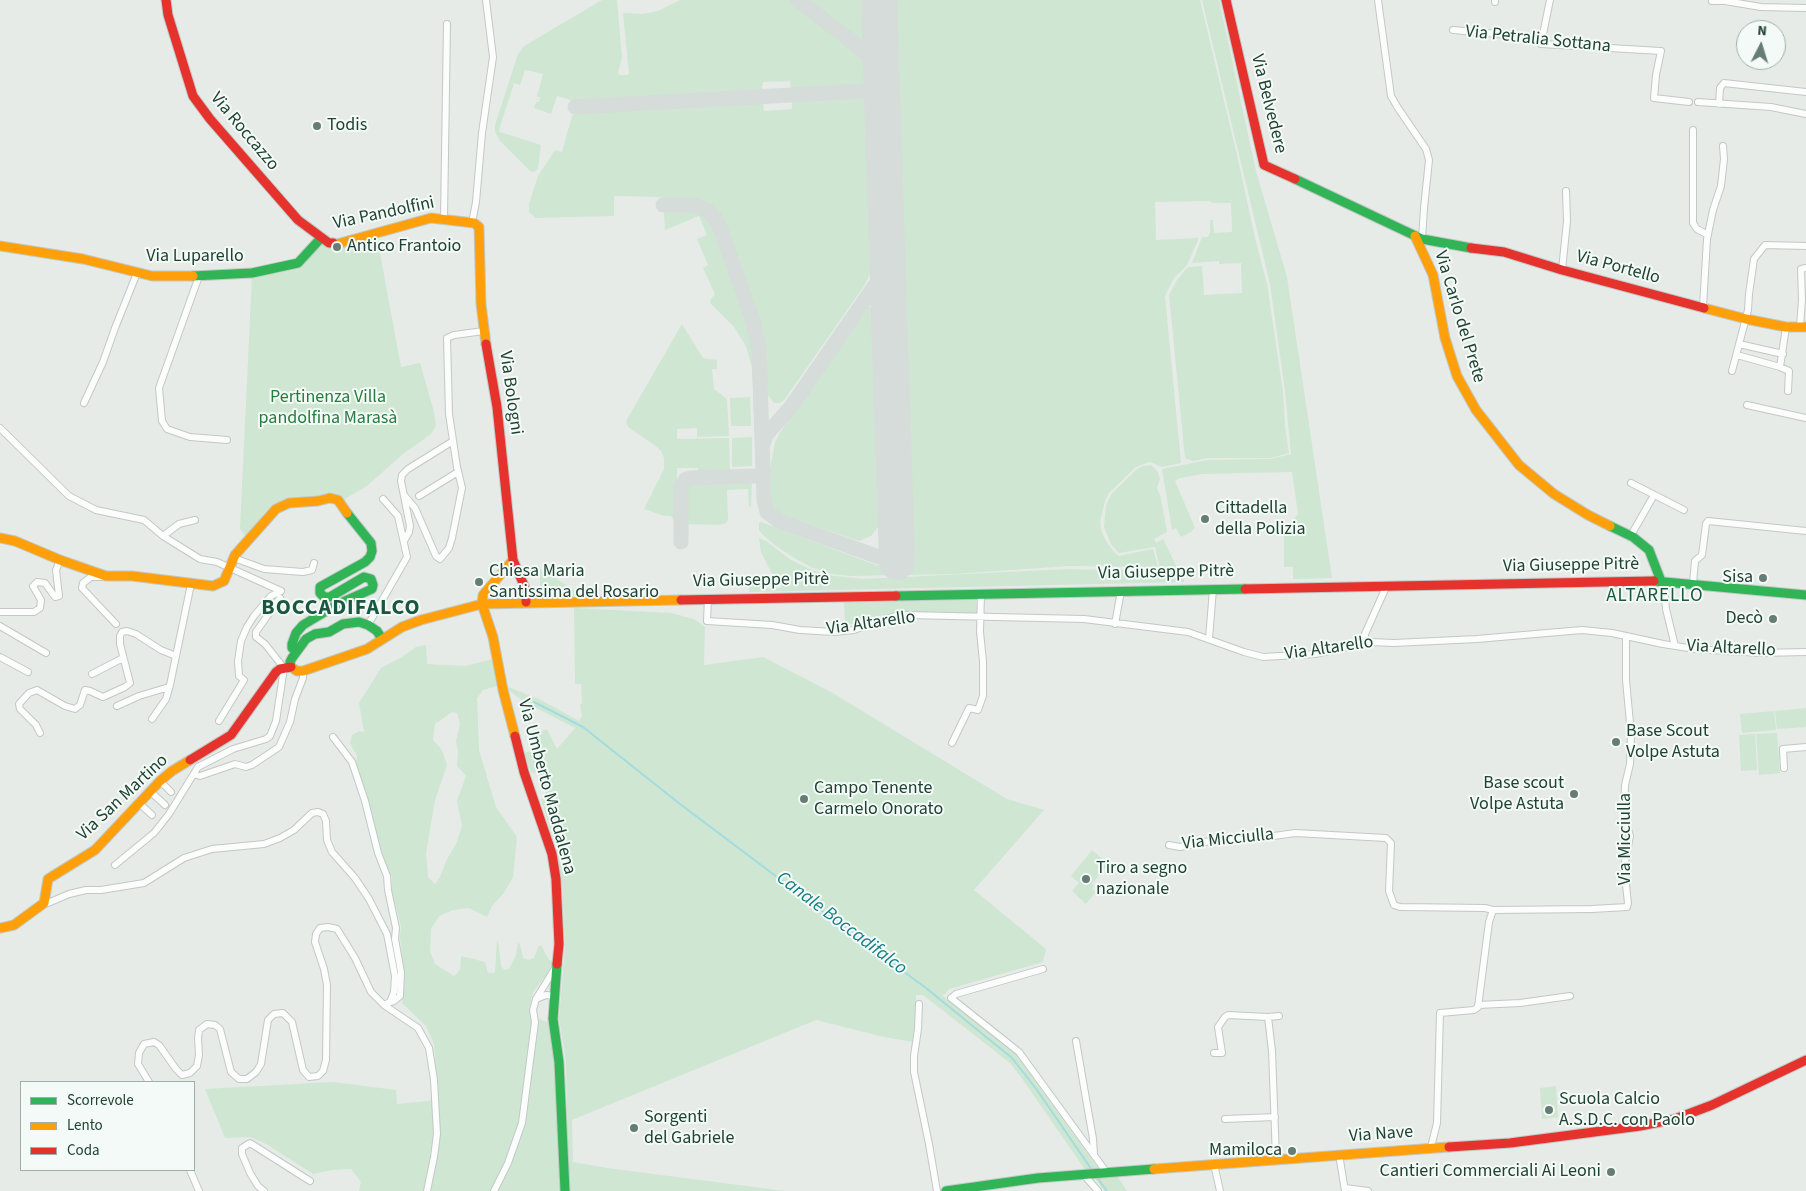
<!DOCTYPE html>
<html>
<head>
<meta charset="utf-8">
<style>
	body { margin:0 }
	#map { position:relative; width:1806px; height:1191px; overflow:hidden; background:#e6ebe8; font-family:"Source Sans 3",sans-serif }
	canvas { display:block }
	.legend { position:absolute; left:20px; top:1081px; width:175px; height:90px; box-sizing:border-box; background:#f4faf7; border:1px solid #9fb0a9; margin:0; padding:6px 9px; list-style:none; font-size:15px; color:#204235 }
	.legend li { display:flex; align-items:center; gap:10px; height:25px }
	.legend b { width:25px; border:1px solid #9fb0a9 }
	.north { position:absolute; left:1736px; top:20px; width:50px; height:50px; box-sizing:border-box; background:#f4faf7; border:1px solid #9fb0a9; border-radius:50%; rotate:5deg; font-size:14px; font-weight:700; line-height:20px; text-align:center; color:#204235 }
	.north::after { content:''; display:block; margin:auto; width:18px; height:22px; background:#657d74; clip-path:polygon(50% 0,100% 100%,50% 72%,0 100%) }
</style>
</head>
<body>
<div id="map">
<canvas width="1806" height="1191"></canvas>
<ul class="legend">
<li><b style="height:6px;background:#30b455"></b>Scorrevole</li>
<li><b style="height:6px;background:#ff9f0a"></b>Lento</li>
<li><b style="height:6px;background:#e5322d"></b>Coda</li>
</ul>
<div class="north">N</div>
</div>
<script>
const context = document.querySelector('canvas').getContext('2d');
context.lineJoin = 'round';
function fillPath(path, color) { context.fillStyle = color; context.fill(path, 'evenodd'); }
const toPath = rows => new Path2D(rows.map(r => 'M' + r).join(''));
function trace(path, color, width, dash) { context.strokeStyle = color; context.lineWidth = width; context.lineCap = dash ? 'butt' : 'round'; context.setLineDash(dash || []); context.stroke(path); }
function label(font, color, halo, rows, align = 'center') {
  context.font = font + ' "Source Sans 3",sans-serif'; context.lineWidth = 4; context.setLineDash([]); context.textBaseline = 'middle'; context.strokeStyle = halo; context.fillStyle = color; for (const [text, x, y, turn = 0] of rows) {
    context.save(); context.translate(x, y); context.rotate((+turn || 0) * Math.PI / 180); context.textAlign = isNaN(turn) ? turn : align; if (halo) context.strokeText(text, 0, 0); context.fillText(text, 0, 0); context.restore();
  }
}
fillPath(toPath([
	[602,0,617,0,622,58,618,72,619,75,627,75,629,74,623,13,642,14,658,11,680,0,793,0,862,52,865,58,866,83,865,85,860,87,791,90,790,81,763,82,762,88,760,92,581,103,557,96,551,114,534,108,536,102,539,102,540,97,537,97,543,74,525,70,520,85,514,83,499,130,500,132,541,145,538,169,533,172,530,171,500,141,495,132,495,125,518,54,523,47,531,42],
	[807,0,863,0,864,39,860,40],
	[894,0,1200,0,1239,164,1255,238,1267,284,1283,392,1285,427,1289,453,1271,458,1208,458,1193,461,1185,458,1169,295,1177,280,1186,269,1189,267,1202,266,1204,295,1242,293,1241,263,1219,264,1219,261,1192,263,1202,237,1208,237,1210,232,1210,220,1213,220,1214,233,1232,232,1231,203,1213,203,1209,201,1155,202,1156,240,1199,238,1187,265,1174,278,1165,296,1181,463,1162,467,1153,463,1149,462,1136,467,1109,493,1105,501,1100,522,1101,530,1106,541,1114,552,1119,556,1153,549,1158,567,1069,566,955,574,852,576,832,574,813,568,796,559,776,546,764,536,759,530,759,523,761,522,876,565,913,564],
	[1202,0,1219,0,1256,171,1287,277,1332,578,1293,579,1293,567,1284,567,1284,532,1298,514,1292,472,1203,474,1180,478,1175,481,1195,528,1192,530,1193,531,1181,537,1176,528,1172,530,1162,469,1208,460,1271,459,1291,454,1285,391,1270,284],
	[863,95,867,99,872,270,864,286,785,399,780,403,774,403,768,395,765,357,762,336,725,224,721,216,705,202,692,198,665,199,662,197,614,196,614,216,536,218,529,212,529,204,538,176,555,150,562,152,572,116,578,111,760,100,763,103,764,111,792,109,792,99],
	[686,207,698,209,704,212,713,223,753,333,757,372,757,413,754,414,752,368,746,346,734,327,710,303,711,299,715,294,703,268,708,265,697,239,707,235,699,216,665,230,664,211,668,208],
	[377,237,401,367,420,363,434,412,436,426,431,434,403,454,368,485,345,499,330,493,315,498,286,500,275,503,266,511,246,537,240,529,252,276,286,269,318,245,324,244,334,248,340,248],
	[869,307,874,308,881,523,871,536,859,541,777,513,769,500,768,480,775,442,781,431],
	[682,324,703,358,717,360,717,369,712,369,714,389,727,399,729,436,697,437,697,428,677,429,677,439,729,438,730,474,698,475,698,468,677,468,678,519,675,523,671,516,664,516,644,509,664,469,664,458,661,451,657,447,628,427,626,421],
	[750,397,751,426,731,426,730,398],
	[752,437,752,466,732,467,732,438],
	[1151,465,1158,472,1160,479,1157,488,1161,498,1167,532,1154,539,1156,543,1163,539,1181,576,1184,575,1184,582,749,592,749,583,757,582,768,582,768,585,762,585,762,589,781,588,781,585,772,585,772,574,761,552,759,538,766,541,791,560,812,570,826,575,863,579,1068,569,1106,570,1160,569,1155,547,1119,553,1111,544,1104,527,1106,505,1112,493,1136,470,1143,466],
	[752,478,751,506,749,507,748,489,727,490,728,520,726,523,719,525,685,524,682,522,682,489,685,482,697,479],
	[540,569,584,596,540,596],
	[976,600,977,614,895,612,845,626,844,602],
	[574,608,671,613,694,619,705,627,704,665,763,657,831,692,1007,799,1044,810,974,890,1046,949,1043,962,949,989,945,994,942,995,1015,1052,1100,1171,1086,1171,1023,1080,1010,1063,923,995,916,995,916,1025,913,1042,884,1037,816,1020,572,1120,573,1162,607,1168,785,1191,569,1191,566,1060,559,1019,565,947,562,883,557,851,541,799,547,797,539,774,531,772,524,753,535,750,530,735,547,729,557,749,575,728,525,702,508,690,508,687,541,700,579,721,582,716,580,705,582,703,581,684,575,684],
	[426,645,427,664,465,666,493,659,498,676,497,686,483,690,477,698,479,750,496,807,517,837,513,877,504,893,492,906,487,917,469,908,453,910,439,916,431,929,430,951,435,964,454,976,460,970,461,956,485,962,488,973,495,973,497,939,499,947,501,966,504,970,509,969,516,955,518,942,520,945,523,958,528,960,534,958,538,947,541,945,549,960,554,961,545,977,533,992,529,1009,539,1019,550,1023,555,1064,561,1191,359,1191,361,1182,351,1169,332,1170,313,1174,266,1144,250,1137,225,1138,205,1089,333,1082,396,1090,397,1104,428,1101,438,1098,434,1044,426,1026,402,1003,405,979,400,938,401,926,392,892,392,877,384,859,359,779,356,763,357,756,350,743,352,735,359,731,364,732,359,703,381,668,402,657,416,647],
	[452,712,457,713,460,724,456,741,458,751,457,766,466,776,457,801,462,826,456,844,446,861,440,877,435,884,428,877,426,853,435,800,447,765,442,750,433,740,435,724],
	[1806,708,1806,727,1777,729,1775,711],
	[1774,711,1776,730,1742,733,1740,714],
	[1777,733,1780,773,1759,775,1756,734],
	[1755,734,1757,770,1741,771,1739,735],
	[1092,850,1108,864,1092,884,1094,885,1092,889,1096,892,1086,904,1072,891,1079,883,1071,876],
	[1556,1086,1558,1117,1542,1119,1540,1088],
	[1117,1176,1127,1191,1104,1191,1095,1178]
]), '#cee6d2');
trace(toPath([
	[534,702,583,727,680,804,866,944,926,988,1012,1058,1037,1090,1092,1170],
	[1096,1176,1107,1191]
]), '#a3dcde', 2);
trace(toPath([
	[798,0,881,64],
	[575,107,881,90],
	[663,205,694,205,708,211,715,218,719,225,753,321,759,350,764,500,767,512,779,521,876,556,885,558,897,558],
	[763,444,766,435,790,408,887,268],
	[681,542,681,487,686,479,691,478,755,476]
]), '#d6dcd9', 15);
trace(toPath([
	[879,0,897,562]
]), '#d6dcd9', 36);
const street = toPath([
	[1378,0,1391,96,1398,108,1426,149,1429,160,1424,208,1422,239],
	[1495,0,1495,2],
	[1550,0,1541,44,1661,51,1656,75,1654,98,1689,102],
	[1712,1,1725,1,1761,7,1806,8],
	[1453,30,1542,38],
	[1698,102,1771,107,1806,114],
	[1719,104,1720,88,1724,83,1806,92],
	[1693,130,1693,223,1697,229,1708,235],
	[444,218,447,24],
	[472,223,476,202,482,133,493,57,486,0],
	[1562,270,1567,221,1566,191],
	[199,276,159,388,162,421,167,429,190,437,227,440],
	[1703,307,1707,239,1713,210,1721,186,1724,159,1723,146],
	[1800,326,1802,300,1801,269,1806,268],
	[1786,327,1780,367,1789,371,1788,391],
	[1739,344,1783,354],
	[1737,355,1780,367],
	[1732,371,1748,310,1749,294,1754,259,1765,245,1806,246],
	[84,403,103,362,115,328,137,273],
	[1747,405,1806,418],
	[0,428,69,496,96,510,144,520,163,536,200,559,217,562,281,591],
	[1631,483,1684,510],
	[404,495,415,508,436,556,440,559,449,548,452,538,462,488,457,467,449,414,447,338,454,335,484,331],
	[419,496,458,472],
	[163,536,179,524,195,520],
	[1630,537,1654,495],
	[404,541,409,532,410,526,401,481,402,475,408,469,453,441],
	[234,558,264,569,303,572,312,570,314,563],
	[102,577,91,577,83,583,82,588,116,624],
	[1661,581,1664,588,1666,609,1675,646],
	[1693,583,1695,561,1702,555,1706,524,1708,521,1806,531],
	[708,598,707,621,772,625,800,630,834,632,854,630,895,616,907,615,1084,619,1188,632,1244,652,1263,657,1315,654,1370,642,1394,643,1477,639,1582,630,1612,633,1663,644,1695,649,1760,653,1806,652],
	[0,612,34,612,40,608,41,600,33,586,37,582,45,583,55,597,59,596,56,570,60,560],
	[1115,624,1121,591],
	[368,625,407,557,398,516,383,499],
	[0,626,46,653],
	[1209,639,1213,589],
	[1365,643,1365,634,1387,585],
	[0,657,28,672],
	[92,674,123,658],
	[117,706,139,696,169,687],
	[152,719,166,699,170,685,191,584],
	[219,721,244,680,239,676,238,661,241,641,247,627,254,616,271,596,281,591],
	[40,733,36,725,20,709,19,704,29,693,37,690,65,706,75,709,80,705,85,690,90,691,103,697,125,687,130,683,120,644,120,636,122,632,127,631,136,634,161,650,176,656],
	[333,737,352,762,365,801,378,853,387,876,388,890,396,928,395,939,401,972,400,996,394,1001,390,1002],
	[952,743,969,708,978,710,983,696,983,661,980,632,981,593],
	[1784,768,1783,749,1806,747],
	[194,774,200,776,235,764,246,767,252,765,279,747,290,722,295,699,303,678,303,671],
	[160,781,171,792],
	[151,792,165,805],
	[140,804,152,815],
	[1169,845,1180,847,1221,839,1260,838,1295,833,1386,838,1391,843,1389,891,1394,905,1400,907,1485,908,1493,910],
	[115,865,154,833,169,814,198,767,233,749,266,739,270,736,276,721,284,668,265,644,256,637,256,632,280,598],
	[44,903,48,903,69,894,86,890,101,890,144,883,184,858,212,849,264,844,280,838,294,830,312,813,318,812,323,814,326,821,327,840,332,852,355,878,369,899,387,934,395,976,394,992,390,1002,384,1005],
	[1043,969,956,994,951,998,1019,1052,1107,1173],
	[536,999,546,995,554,996],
	[919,1004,918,1029,914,1056,914,1072,929,1144,937,1191],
	[1478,1005,1520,1003,1570,996],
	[1268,1017,1272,1051,1276,1159],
	[1076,1041,1093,1139,1094,1155],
	[1214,1053,1222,1053,1218,1027,1225,1017,1228,1015,1268,1017,1279,1016],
	[149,1082,138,1064,139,1053,144,1044,154,1042,159,1045,176,1069,182,1075,190,1073,197,1066,199,1055,198,1038,199,1030,207,1024,215,1025,220,1029,231,1072,239,1079,247,1079,256,1072,261,1064,268,1020,274,1014,283,1013,292,1022,303,1070,309,1077,318,1076,323,1071,326,1060,327,985,324,969,315,942,316,934,320,928,328,927,337,929,355,958,371,992,384,1005,418,1028,429,1048,434,1080,437,1134,434,1157,427,1191],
	[1225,1119,1275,1117],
	[1431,1147,1437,1123,1440,1013,1474,1010,1478,1007,1489,922,1493,910,1592,909,1627,907,1628,903,1624,867,1630,836,1624,815,1625,785,1630,764,1631,734,1626,680,1626,637],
	[1339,1154,1345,1191],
	[1214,1164,1220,1191],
	[190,1170,199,1191],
	[1084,1175,1098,1191],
	[1345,1188,1368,1191],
	[264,1191,258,1186,250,1173,242,1154,242,1148,250,1143,310,1181],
	[494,1191,508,1163,522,1123,531,1053,535,1022,533,1010,536,999,557,965]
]);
const fast = toPath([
	[1295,179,1422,239,1471,248],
	[193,276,252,273,298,263,321,238],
	[1610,526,1633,537,1649,550,1661,581],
	[1654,581,1806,595],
	[896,596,1245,589],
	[296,651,292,648,292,644,296,633,303,625,338,604,372,589,373,585,371,579,364,577,330,597,324,597,320,593,320,587,365,562,370,557,372,551,371,543,347,513],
	[291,667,290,662,292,658,306,639,315,634,329,632,343,624,359,622,368,625,377,631,382,639],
	[557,964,553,1019,559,1062,565,1191],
	[946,1191,1038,1178,1154,1169]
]);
const slow = toPath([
	[1415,236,1433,275,1445,338,1457,376,1476,410,1519,465,1554,494,1588,515,1610,526],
	[333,243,337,244,431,218,474,223,479,227,481,304,486,344],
	[0,246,83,259,152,276,193,276],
	[1704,308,1746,319,1786,327,1806,327],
	[0,538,15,541,60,560,106,576,132,576,213,586,224,581,235,555,276,509,289,503,318,501,330,498,338,500,347,513],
	[513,560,483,595,482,604,493,637,503,690,515,736],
	[291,667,297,671,303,671,367,649,402,627,421,620,482,604,681,600],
	[0,928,14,925,44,903,48,879,95,850,160,781,172,771,190,760],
	[1154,1169,1449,1147]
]);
const jam = toPath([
	[166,0,168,15,193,96,210,119,298,220,329,243,333,243],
	[1226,0,1264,165,1295,179],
	[1471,248,1504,252,1562,270,1704,308],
	[486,344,497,407,513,560,526,590,526,602],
	[1245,589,1654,581],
	[681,600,896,596],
	[515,736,524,772,552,854,556,879,559,944,557,964],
	[190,760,231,735,276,672,280,669,291,667],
	[1449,1147,1510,1143,1640,1126,1675,1119,1712,1105,1806,1060]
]);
trace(street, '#c3c8c5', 8);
trace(fast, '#c1c9c5', 11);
trace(slow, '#c1c9c5', 11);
trace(jam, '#c1c9c5', 11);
trace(street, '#fbfcfc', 6);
trace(fast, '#30b455', 9);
trace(slow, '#ff9f0a', 9);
trace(jam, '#e5322d', 9);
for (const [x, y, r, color] of [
	[317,126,5,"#657d74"],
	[337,247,5,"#657d74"],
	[1205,519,5,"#657d74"],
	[1763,578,5,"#657d74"],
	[479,582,5,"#657d74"],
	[1773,619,5,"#657d74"],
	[1616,742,5,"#657d74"],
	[1574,794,5,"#657d74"],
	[804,799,5,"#657d74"],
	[1086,879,5,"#657d74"],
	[1549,1110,5,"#657d74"],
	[634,1128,5,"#657d74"],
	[1292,1151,5,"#657d74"],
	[1611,1172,5,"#657d74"]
]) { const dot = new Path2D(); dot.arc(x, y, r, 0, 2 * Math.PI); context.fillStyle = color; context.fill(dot); trace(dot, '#f4faf7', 2); }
label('18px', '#204235', '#f4faf7', [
	["Via Petralia Sottana",1538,40,6],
	["Via Belvedere",1268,104,76],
	["Via Roccazzo",244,132,50],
	["Via Pandolfini",384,214,-12],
	["Via Luparello",195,257],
	["Via Portello",1618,268,15],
	["Via Carlo del Prete",1459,317,73],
	["Via Bologni",510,393,82],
	["Via Giuseppe Pitrè",1571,566,-1],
	["Via Giuseppe Pitrè",1166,573,-1],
	["Via Giuseppe Pitrè",761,581,-1],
	["Via Altarello",871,624,-8],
	["Via Altarello",1329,649,-8],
	["Via Altarello",1731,649,3],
	["Via Umberto Maddalena",546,787,75],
	["Via San Martino",123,798,-43],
	["Via Micciulla",1626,839,-90],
	["Via Micciulla",1228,840,-6],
	["Via Nave",1381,1135,-4]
]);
label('18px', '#204235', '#f4faf7', [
	["Todis",327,126],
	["Antico Frantoio",347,247],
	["Cittadella",1215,509],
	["della Polizia",1215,530],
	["Chiesa Maria",489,572],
	["Santissima del Rosario",489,593],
	["Sisa",1753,578,"right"],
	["Decò",1763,619,"right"],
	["Base Scout",1626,732],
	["Volpe Astuta",1626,753],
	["Base scout",1564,784,"right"],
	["Volpe Astuta",1564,805,"right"],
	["Campo Tenente",814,789],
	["Carmelo Onorato",814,810],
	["Tiro a segno",1096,869],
	["nazionale",1096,890],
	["Scuola Calcio",1559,1100],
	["A.S.D.C. con Paolo",1559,1121],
	["Sorgenti",644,1118],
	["del Gabriele",644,1139],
	["Mamiloca",1282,1151,"right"],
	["Cantieri Commerciali Ai Leoni",1601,1172,"right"]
], 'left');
label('18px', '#267d3e', '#f4faf7', [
	["Pertinenza Villa",328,398],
	["pandolfina Marasà",328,419]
]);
context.letterSpacing = '1px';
label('19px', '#1a5741', '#f4faf7', [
	["ALTARELLO",1655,597]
]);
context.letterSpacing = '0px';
label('italic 19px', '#147f85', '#f4faf7', [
	["Canale Boccadifalco",841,924,37]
]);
context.letterSpacing = '1px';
label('bold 22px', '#1a5741', '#f4faf7', [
	["BOCCADIFALCO",341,609]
]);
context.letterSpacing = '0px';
</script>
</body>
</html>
